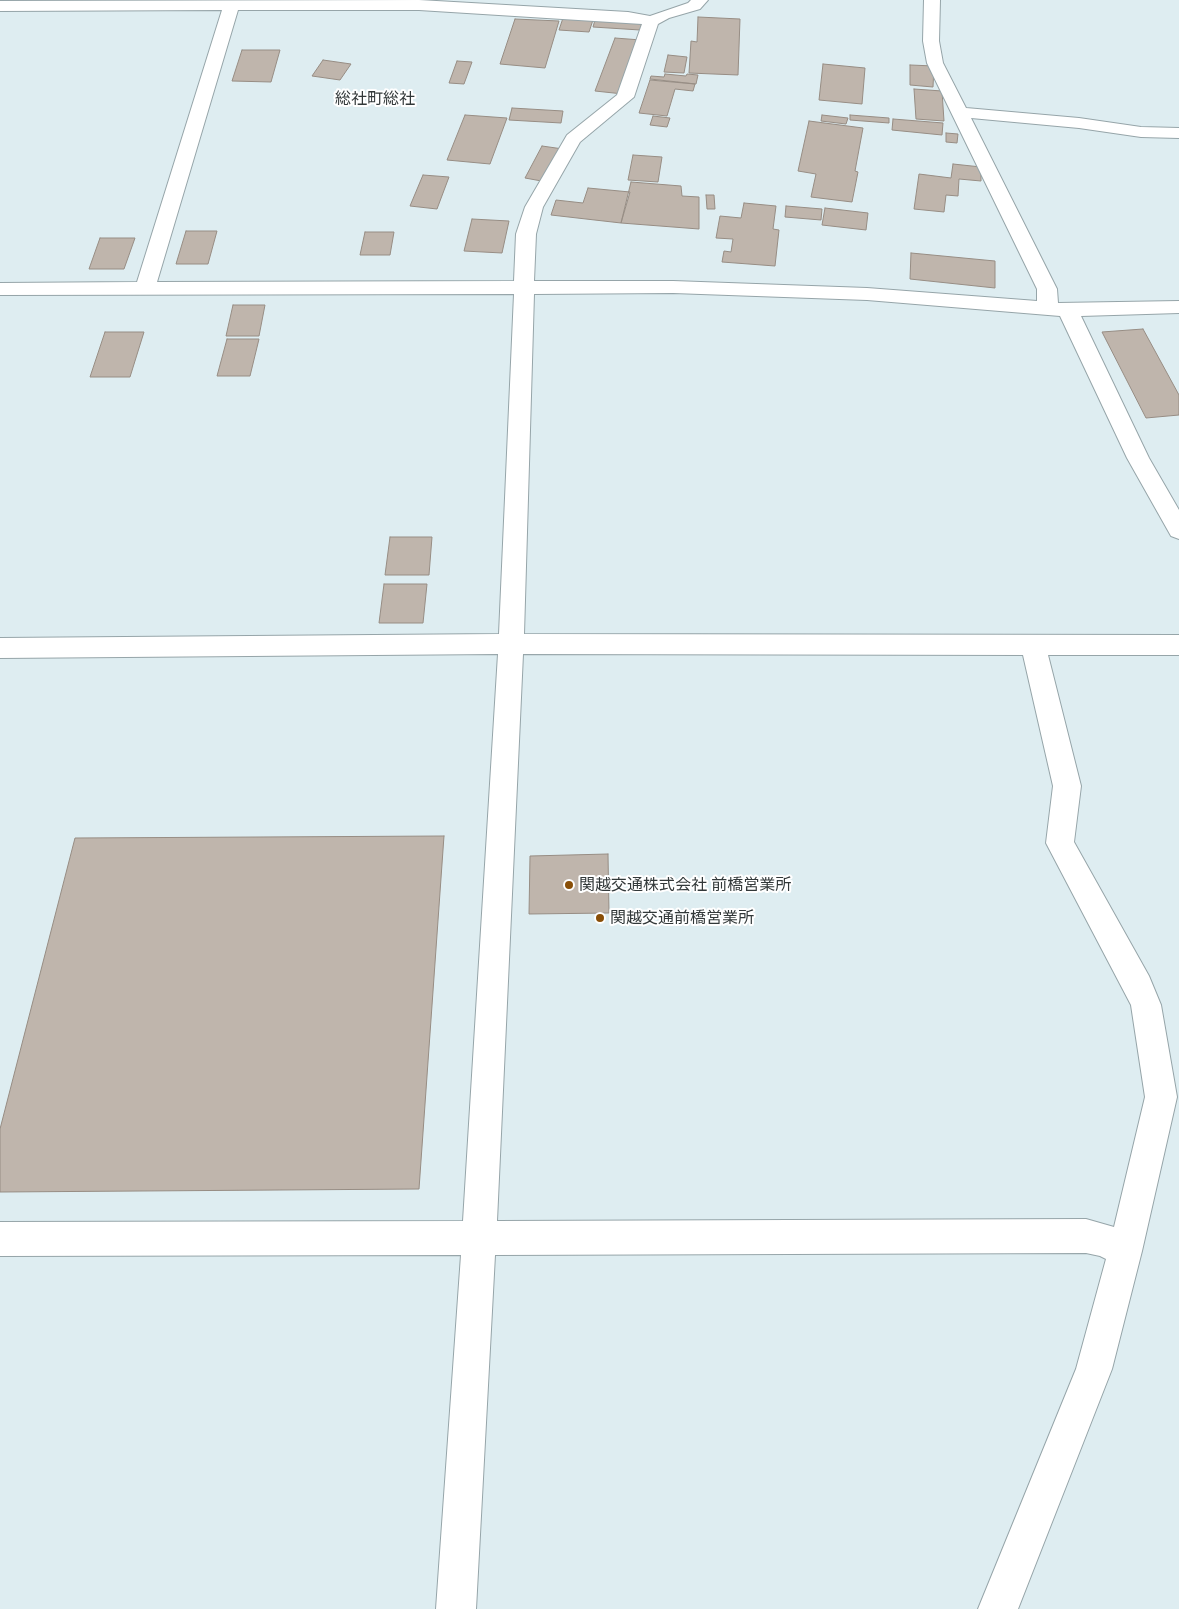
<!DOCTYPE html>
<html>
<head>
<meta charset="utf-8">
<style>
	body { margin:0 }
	canvas { display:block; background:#deedf1 }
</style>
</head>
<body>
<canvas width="1179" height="1609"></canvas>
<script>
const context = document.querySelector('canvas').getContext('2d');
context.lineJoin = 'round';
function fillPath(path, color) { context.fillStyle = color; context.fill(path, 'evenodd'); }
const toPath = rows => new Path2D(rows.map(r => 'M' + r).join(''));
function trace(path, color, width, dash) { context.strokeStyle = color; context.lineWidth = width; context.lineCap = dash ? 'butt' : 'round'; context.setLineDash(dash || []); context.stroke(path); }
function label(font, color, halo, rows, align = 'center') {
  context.font = font + ' Lora,"Noto Sans JP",serif'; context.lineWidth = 4; context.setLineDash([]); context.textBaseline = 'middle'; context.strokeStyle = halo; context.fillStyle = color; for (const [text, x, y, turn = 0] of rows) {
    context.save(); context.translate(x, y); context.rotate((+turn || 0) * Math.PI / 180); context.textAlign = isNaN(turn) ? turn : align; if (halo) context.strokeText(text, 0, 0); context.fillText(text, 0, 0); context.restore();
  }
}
const building = toPath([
	[698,17,740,19,738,75,689,73,691,41,697,42,698,17],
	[563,18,593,20,589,32,559,30,563,18],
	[515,19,559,21,545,68,500,64,515,19],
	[595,20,642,23,640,30,593,27,595,20],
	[615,38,641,40,623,94,595,91,615,38],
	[242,50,280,50,271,82,232,81,242,50],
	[668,55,687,57,684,73,664,72,668,55],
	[323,60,351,64,340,80,312,76,323,60],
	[457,61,472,62,464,84,449,83,457,61],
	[823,64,865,68,862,104,819,100,823,64],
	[910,65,934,66,933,87,910,85,910,65],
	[665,74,686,76,687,74,698,75,696,84,650,79,651,76,664,77,665,74],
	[650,80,695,84,693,91,675,89,667,116,639,113,650,80],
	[914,89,942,91,944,121,916,119,914,89],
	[512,108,563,111,561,123,509,120,512,108],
	[465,115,507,118,490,164,447,160,465,115],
	[822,115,848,118,846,124,821,121,822,115],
	[850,115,889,118,889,123,850,120,850,115],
	[653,116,670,118,667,127,650,125,653,116],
	[893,119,943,123,942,135,892,130,893,119],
	[809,121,863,128,855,171,858,172,852,202,811,197,816,174,798,171,809,121],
	[946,133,958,134,957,143,946,142,946,133],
	[542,146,563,149,547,182,525,178,542,146],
	[633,155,662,157,658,182,628,180,633,155],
	[953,164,981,167,981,181,959,179,958,196,946,195,944,212,914,209,919,174,951,178,953,164],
	[423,175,449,177,437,209,410,206,423,175],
	[631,182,681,186,682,196,699,197,699,229,621,223,631,182],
	[588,188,630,192,621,223,551,215,556,200,583,203,588,188],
	[706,195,714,195,715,209,707,209,706,195],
	[744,203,776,206,773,229,779,230,775,266,722,262,724,251,731,252,733,239,716,238,720,216,741,218,744,203],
	[786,206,822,209,821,220,785,217,786,206],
	[825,208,868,213,866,230,822,225,825,208],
	[472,219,509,221,502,253,464,251,472,219],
	[186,231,217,231,208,264,176,264,186,231],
	[365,232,394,232,390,255,360,255,365,232],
	[100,238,135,238,124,269,89,269,100,238],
	[911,253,995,261,995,288,910,279,911,253],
	[233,305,265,305,259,336,226,336,233,305],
	[1143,329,1179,395,1179,415,1146,418,1102,332,1143,329],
	[105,332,144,332,130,377,90,377,105,332],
	[227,339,259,339,250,376,217,376,227,339],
	[390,537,432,537,429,575,385,575,390,537],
	[384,584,427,584,423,623,379,623,384,584],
	[444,836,419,1189,0,1192,0,1129,75,838,444,836],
	[608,854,609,913,529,914,530,856,608,854]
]);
fillPath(building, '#bfb5ac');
trace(building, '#978d84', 1);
const minor = toPath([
	[419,0,628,12,650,16,688,3,691,0,708,0,700,9,669,18,658,24,634,97,580,142,543,207,536,234,534,281,673,281,867,288,1037,301,1037,289,927,63,923,41,924,0,940,0,939,41,943,63,966,108,1079,118,1141,127,1179,128,1179,138,1141,137,1079,128,971,118,1057,289,1058,303,1179,301,1179,313,1081,316,1149,458,1179,510,1179,539,1171,536,1127,458,1060,316,867,300,673,293,534,294,524,634,1179,635,1179,655,1048,655,1081,786,1074,842,1149,976,1161,1005,1177,1097,1142,1251,1112,1369,1018,1609,978,1609,1076,1369,1106,1259,1100,1256,1086,1253,495,1255,476,1609,436,1609,461,1255,0,1256,0,1222,463,1221,498,654,0,658,0,638,499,634,514,294,0,295,0,283,137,282,222,10,0,11,0,1,419,0],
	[238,10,419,10,642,24,617,95,567,135,525,207,516,234,514,281,157,282,238,10],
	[523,654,1023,655,1053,786,1046,843,1131,1005,1145,1097,1114,1227,1086,1219,497,1221,523,654]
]);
trace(minor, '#96a5a9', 2);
fillPath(minor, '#fff');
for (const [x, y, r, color] of [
	[569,885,5,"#894f08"],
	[600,918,5,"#894f08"]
]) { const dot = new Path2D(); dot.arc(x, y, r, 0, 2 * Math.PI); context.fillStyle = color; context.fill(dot); trace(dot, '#fff', 2); }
label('16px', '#323839', '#fff', [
	["総社町総社",375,99]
]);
label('16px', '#323839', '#fff', [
	["関越交通株式会社 前橋営業所",579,885],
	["関越交通前橋営業所",610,918]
], 'left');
</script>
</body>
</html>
